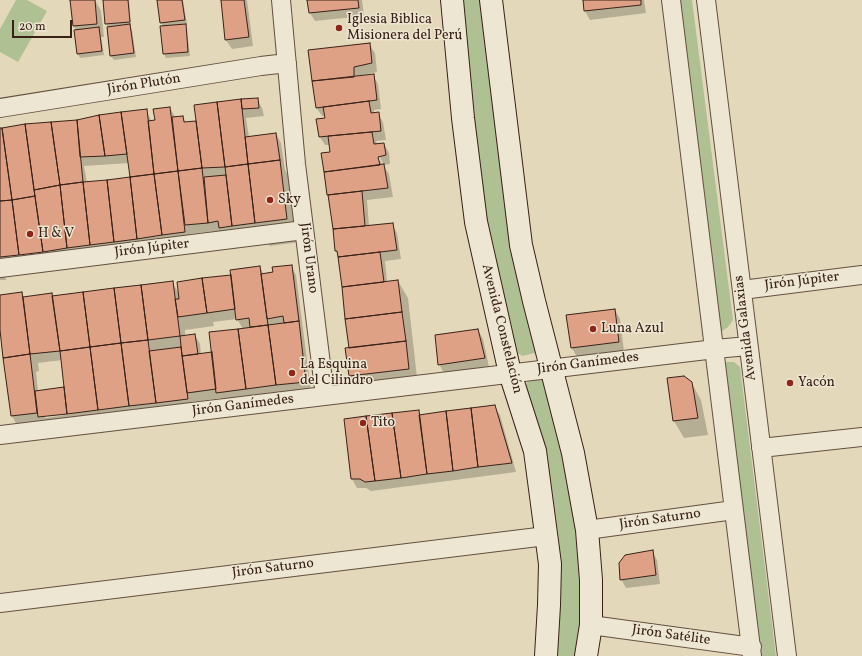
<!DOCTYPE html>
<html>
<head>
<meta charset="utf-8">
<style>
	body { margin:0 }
	#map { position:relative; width:862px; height:656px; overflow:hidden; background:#e3d9ba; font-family:Vollkorn,serif }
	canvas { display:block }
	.scale { position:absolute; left:12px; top:20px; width:60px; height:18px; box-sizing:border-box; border:2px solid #392118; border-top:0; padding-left:5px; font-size:12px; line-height:14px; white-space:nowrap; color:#392118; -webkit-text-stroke:3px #ede6d2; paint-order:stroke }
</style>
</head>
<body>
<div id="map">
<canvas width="862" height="656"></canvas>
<div class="scale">20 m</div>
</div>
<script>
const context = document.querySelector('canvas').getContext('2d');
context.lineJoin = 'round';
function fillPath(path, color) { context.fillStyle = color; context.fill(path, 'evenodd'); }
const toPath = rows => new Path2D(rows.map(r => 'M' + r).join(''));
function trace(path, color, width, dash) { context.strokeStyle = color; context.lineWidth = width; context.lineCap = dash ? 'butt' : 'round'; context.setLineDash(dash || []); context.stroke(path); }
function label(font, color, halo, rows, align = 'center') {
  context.font = font + ' Vollkorn,serif'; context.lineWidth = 3; context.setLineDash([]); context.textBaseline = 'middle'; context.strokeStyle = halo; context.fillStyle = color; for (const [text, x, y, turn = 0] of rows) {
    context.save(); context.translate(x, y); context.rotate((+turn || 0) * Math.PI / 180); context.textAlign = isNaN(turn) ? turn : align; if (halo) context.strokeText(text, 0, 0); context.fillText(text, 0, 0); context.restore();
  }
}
fillPath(toPath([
	[16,0,27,0,47,11,18,62,0,52,0,29],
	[458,0,483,0,538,347,535,353,522,356,515,351,489,244],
	[675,0,692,0,733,320,728,327,722,331,716,326],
	[725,362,734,362,740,367,776,656,760,656],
	[531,379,544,379,550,387,583,564,580,656,555,656,542,447,526,384]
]), '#afc093');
fillPath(toPath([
	[71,0,95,0,101,11,104,37,101,37,104,55,80,58,78,54,75,30,76,30,74,26],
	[104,0,129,0,131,26,130,26,132,30,136,57,114,60,111,56,109,28,106,24],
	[158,0,183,0,187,24,185,24,187,29,190,56,166,58,164,54,164,27,161,23],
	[222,0,247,0,253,46,232,49,226,40],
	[306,0,362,0,364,16,315,21,310,13,309,4],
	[584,0,644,0,646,13,590,20,585,11],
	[369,44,375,53,377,72,357,76,357,78,373,75,378,84,381,109,374,110,374,113,378,113,383,122,386,140,376,141,377,144,384,144,389,153,390,164,384,165,377,152,375,153,389,174,393,197,367,200,369,226,392,224,397,233,401,259,385,261,387,282,398,281,408,298,418,386,360,393,350,376,347,349,350,349,339,256,336,251,329,198,328,195,331,153,330,145,325,145,320,137,326,119,326,116,322,116,316,107],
	[257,99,262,108,264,116,246,118,249,137,276,134,281,143,285,170,293,185,300,242,270,246,266,240,217,236,215,231,189,234,190,241,5,274,6,280,0,280,0,129,77,121,146,110,152,122,156,121,170,108,175,117,183,117,186,123,198,121],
	[129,163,131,178,87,183,84,166],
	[291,266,296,275,311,391,223,402,221,398,191,402,192,408,17,425,12,416,0,321,0,296,22,293,24,298,52,294,53,297,172,282,179,294,260,267,264,275,274,273],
	[237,319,243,329,213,353,201,355,200,344,195,335,185,336,185,330,214,326,213,322],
	[62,360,65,388,38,391,36,372,39,371,38,363],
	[72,412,72,414,45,418,45,416],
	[615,310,620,319,624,351,577,357,572,348],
	[478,330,483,339,489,367,444,373,439,364],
	[668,379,691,382,701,400,708,435,684,438,674,421],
	[494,406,500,415,516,472,371,491,366,488,357,488,352,479,418,411,421,416],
	[652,551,657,560,660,584,626,588,621,579]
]), '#0003');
const building = toPath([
	[70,0,95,0,97,24,73,26,70,0],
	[103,0,128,0,130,22,105,24,103,0],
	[157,0,182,0,185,20,160,23,157,0],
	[221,0,244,0,249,37,225,40,221,0],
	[307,0,358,0,359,8,309,13,307,0],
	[583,0,641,0,641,5,584,11,583,0],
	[130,24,134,53,110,56,107,27,130,24],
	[186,24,188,52,163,54,160,26,186,24],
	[99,27,102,51,77,54,74,30,99,27],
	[370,43,372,63,354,67,354,77,312,81,308,50,370,43],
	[374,74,377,100,316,108,312,81,374,74],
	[258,98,259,108,242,109,241,99,258,98],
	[241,99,248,164,225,167,217,102,241,99],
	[369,101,371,113,379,112,381,131,319,137,316,119,325,118,323,107,369,101],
	[217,102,225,167,202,168,194,105,217,102],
	[170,107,178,171,154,174,148,121,155,120,153,109,170,107],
	[147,109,154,174,130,177,121,112,147,109],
	[121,112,127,154,105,156,99,115,121,112],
	[99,115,105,156,80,157,77,120,99,115],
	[183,116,184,122,196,121,202,168,178,171,172,117,183,116],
	[77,120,83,182,60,185,51,122,77,120],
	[51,122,60,185,34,190,25,124,51,122],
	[25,124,35,196,12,200,2,128,25,124],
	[0,128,2,128,12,200,0,201,0,128],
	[372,132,374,144,384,143,386,155,378,157,380,165,324,172,321,153,330,152,328,136,372,132],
	[276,133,280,160,248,164,245,137,276,133],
	[280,160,287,219,255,223,248,164,280,160],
	[248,164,255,223,232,226,225,167,248,164],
	[384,164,388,188,327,195,324,172,384,164],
	[202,168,208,223,185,225,178,171,202,168],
	[178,171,185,232,162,235,154,174,178,171],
	[154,174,162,235,137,239,130,177,154,174],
	[226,175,232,226,219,228,218,221,208,223,204,177,226,175],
	[130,177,137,239,114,242,107,180,130,177],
	[107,180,114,242,90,245,83,182,107,180],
	[83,182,90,245,67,248,60,185,83,182],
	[60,185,67,248,43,252,34,190,60,185],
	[362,191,365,226,333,229,328,195,362,191],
	[35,196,43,252,19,255,12,200,35,196],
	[12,200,19,255,0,257,0,201,12,200],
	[393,223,397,250,338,257,337,251,335,251,333,229,393,223],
	[380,252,384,282,342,287,338,257,380,252],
	[292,265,299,321,284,323,283,316,267,319,261,274,273,272,272,267,292,265],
	[260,266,268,325,250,327,249,318,236,320,230,270,260,266],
	[231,275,235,309,207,313,202,278,231,275],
	[202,278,207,313,178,317,175,299,179,299,177,282,202,278],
	[398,280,402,312,345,319,342,287,398,280],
	[173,281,180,336,148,340,141,285,173,281],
	[141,285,148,340,121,343,114,288,141,285],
	[114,288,121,343,90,347,83,292,114,288],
	[22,292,30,354,3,358,0,330,0,295,22,292],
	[83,292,90,347,60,351,52,296,83,292],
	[52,293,60,351,30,354,23,297,52,293],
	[615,309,619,342,571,348,566,315,615,309],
	[402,312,406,341,349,348,345,319,402,312],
	[299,321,306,382,276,385,268,325,299,321],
	[268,325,276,385,246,389,238,329,268,325],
	[238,329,246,389,216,393,209,332,238,329],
	[478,329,485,358,438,365,435,335,478,329],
	[195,334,198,354,182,356,180,336,195,334],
	[148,340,156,403,129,406,121,343,148,340],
	[406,341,409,369,349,376,345,348,406,341],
	[121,343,129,406,98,410,90,347,121,343],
	[90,347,98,410,67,414,60,351,90,347],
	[181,347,188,399,156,403,149,351,181,347],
	[212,352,216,389,187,393,182,356,212,352],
	[30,354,37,413,11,416,3,358,30,354],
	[684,376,692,382,698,418,673,421,667,378,684,376],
	[64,387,67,414,38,417,35,391,64,387],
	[495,405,512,463,478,467,471,408,495,405],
	[471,408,478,467,453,471,446,411,471,408],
	[419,410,427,474,401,478,392,413,419,410],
	[446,411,453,471,427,474,419,415,446,411],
	[392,413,401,478,375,481,366,416,392,413],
	[366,416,375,481,365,482,360,479,351,479,344,419,366,416],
	[653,550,656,575,620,580,619,563,625,555,653,550]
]);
fillPath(building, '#dea186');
trace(building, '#392118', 1);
const street = toPath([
	[281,0,296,164,325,396],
	[671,0,752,656],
	[706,0,787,656],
	[0,108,261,66,287,63],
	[0,268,304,230],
	[742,290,862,275],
	[0,435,715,349,748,346],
	[761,448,862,437],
	[587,530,734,510],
	[0,603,546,536],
	[591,625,752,647]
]);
const secondary = toPath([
	[452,0,463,118,476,222,510,373,535,451,550,564,549,605,546,656],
	[491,0,521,245,534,301,573,453,587,530,591,580,591,625,586,656]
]);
trace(street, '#644f40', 20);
trace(secondary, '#392118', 24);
trace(street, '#ede6d2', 18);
trace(secondary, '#ede6d2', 22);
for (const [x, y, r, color] of [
	[339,28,4,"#8f2418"],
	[270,200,4,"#8f2418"],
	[30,234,4,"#8f2418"],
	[593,329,4,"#8f2418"],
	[292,373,4,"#8f2418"],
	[790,383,4,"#8f2418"],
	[363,423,4,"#8f2418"]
]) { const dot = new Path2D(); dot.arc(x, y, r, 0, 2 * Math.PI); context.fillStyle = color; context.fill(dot); trace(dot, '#ede6d2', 1.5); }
label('14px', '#392118', '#ede6d2', [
	["Iglesia Biblica",347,20],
	["Misionera del Perú",347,36],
	["Sky",278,200],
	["H & V",38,234],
	["Luna Azul",601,329],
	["La Esquina",300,365],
	["del Cilindro",300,381],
	["Yacón",798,383],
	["Tito",371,423]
], 'left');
label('14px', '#392118', '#ede6d2', [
	["Jirón Plutón",144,85,-9],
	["Jirón Júpiter",152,249,-7],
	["Jirón Urano",308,258,83],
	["Jirón Júpiter",802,282,-7],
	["Avenida Galaxias",746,328,-97],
	["Avenida Constelación",501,329,76],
	["Jirón Ganímedes",588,364,-7],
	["Jirón Ganímedes",243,406,-7],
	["Jirón Saturno",660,520,-8],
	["Jirón Saturno",273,569,-7],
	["Jirón Satélite",671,636,8]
]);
</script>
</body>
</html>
